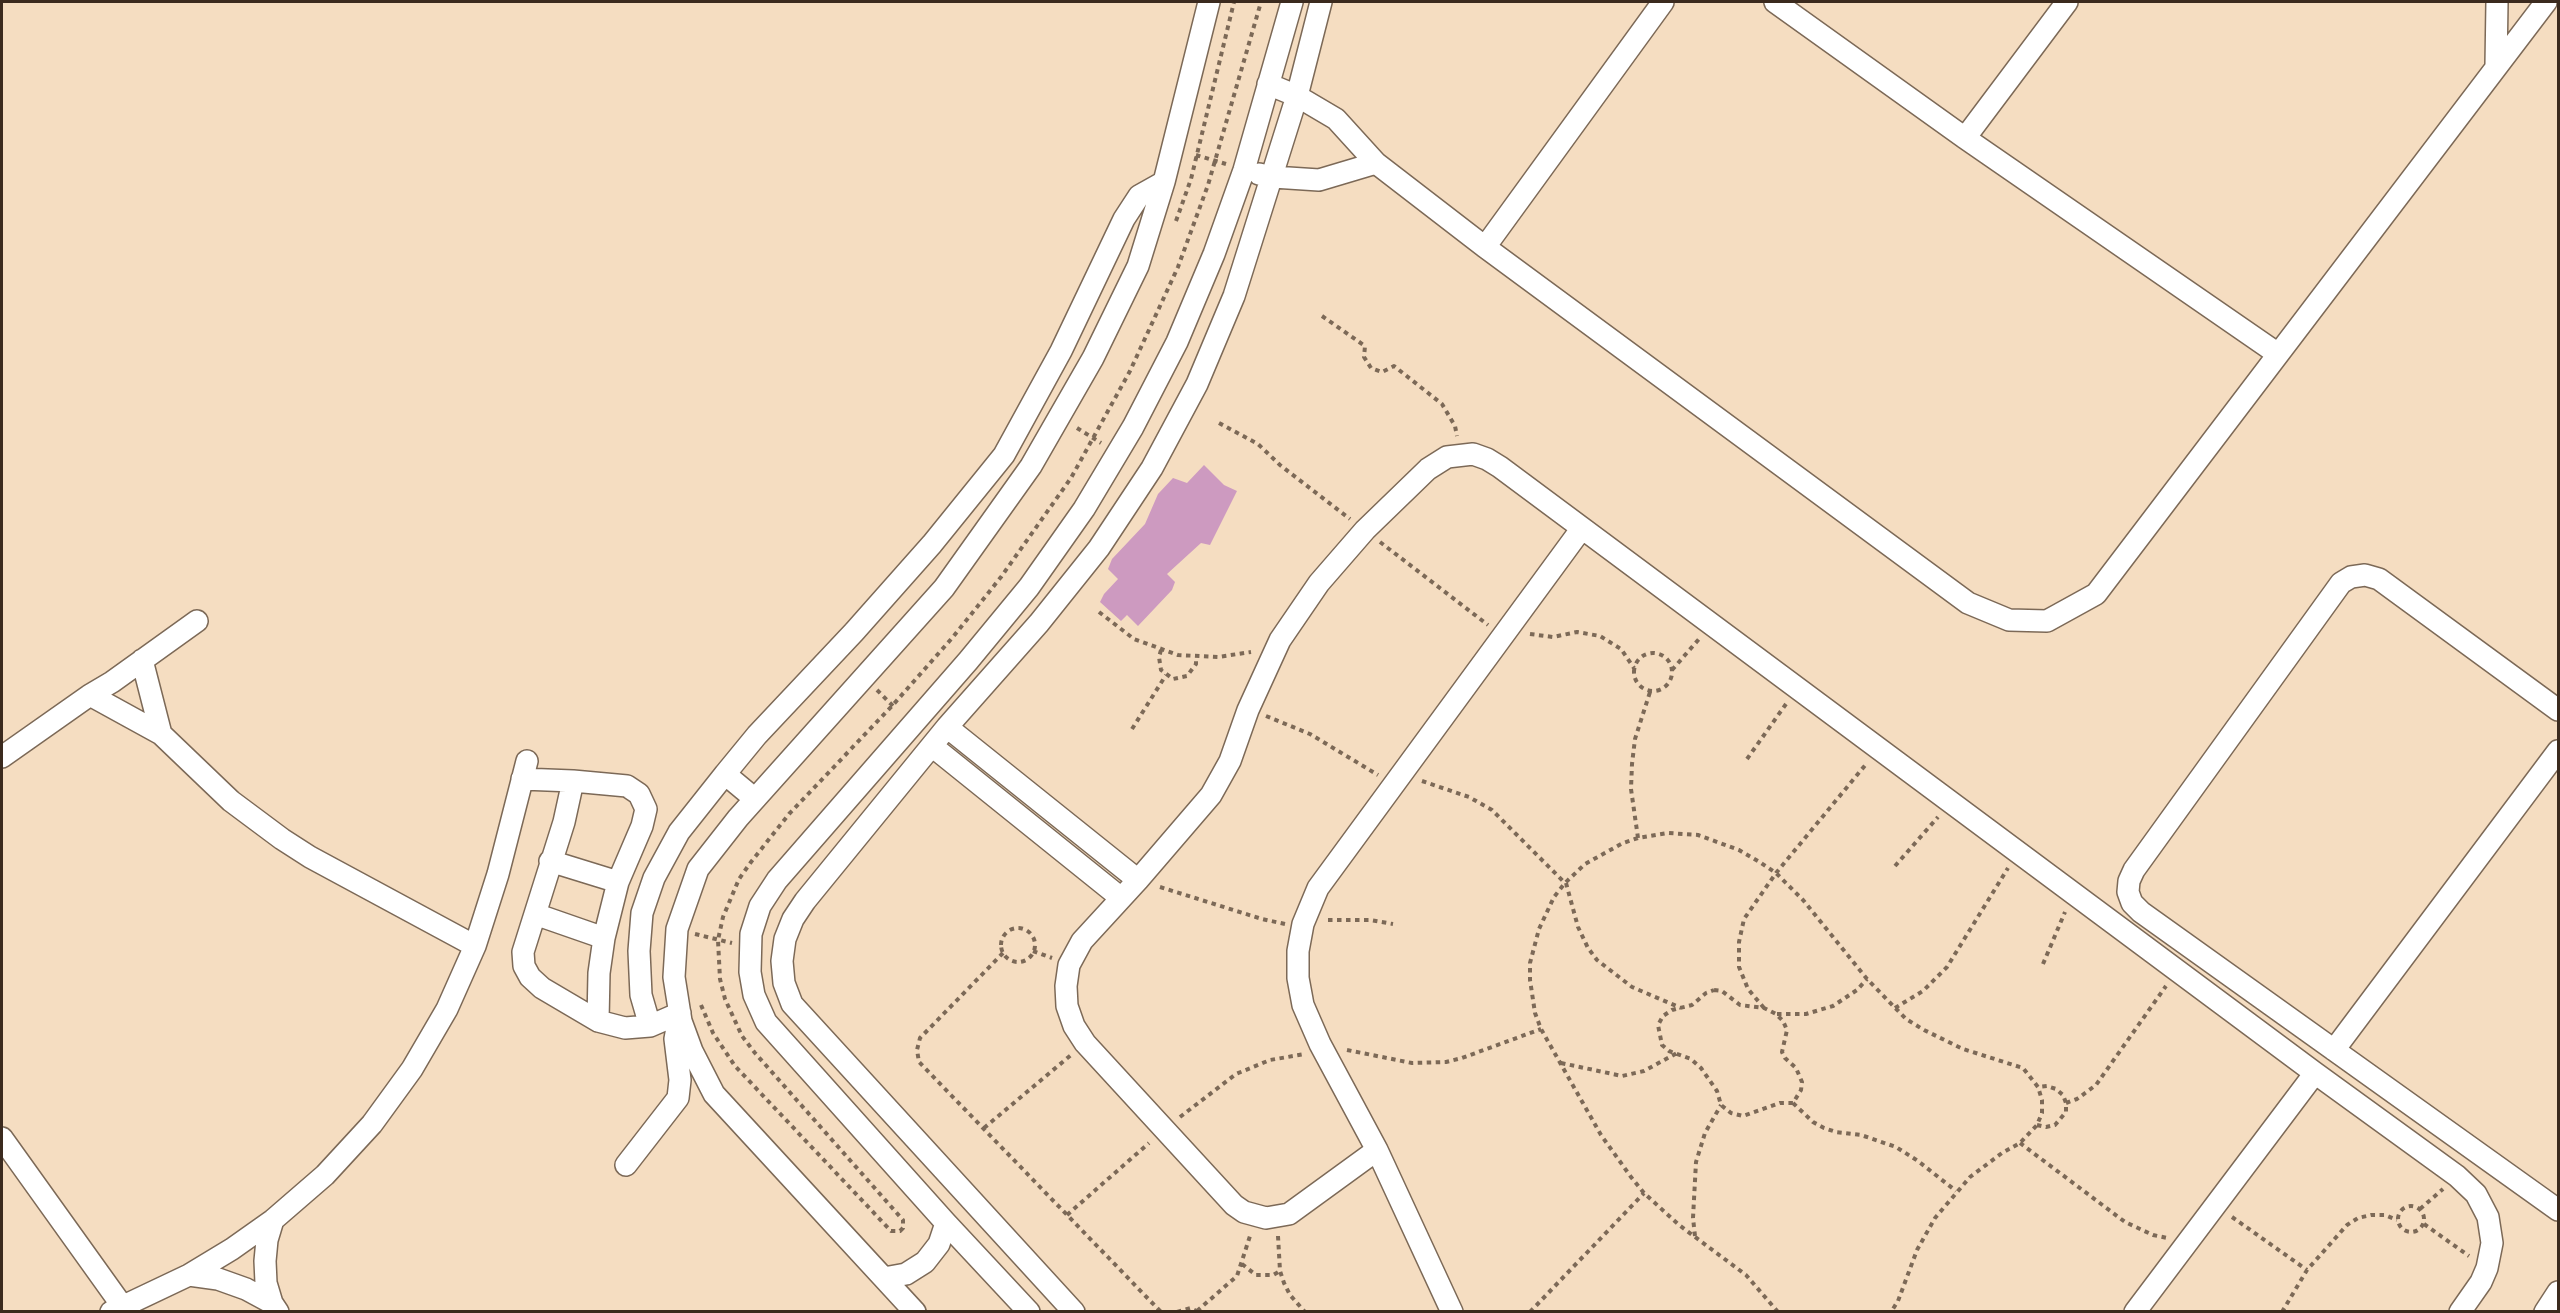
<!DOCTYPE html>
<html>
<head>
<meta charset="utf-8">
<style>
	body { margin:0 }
	#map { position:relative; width:2560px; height:1313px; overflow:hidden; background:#f5ddc1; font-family:"IM FELL English",serif }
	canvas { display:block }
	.frame { position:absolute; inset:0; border:3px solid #3b2a1e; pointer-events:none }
</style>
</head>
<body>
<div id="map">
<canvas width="2560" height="1313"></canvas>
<div class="frame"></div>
</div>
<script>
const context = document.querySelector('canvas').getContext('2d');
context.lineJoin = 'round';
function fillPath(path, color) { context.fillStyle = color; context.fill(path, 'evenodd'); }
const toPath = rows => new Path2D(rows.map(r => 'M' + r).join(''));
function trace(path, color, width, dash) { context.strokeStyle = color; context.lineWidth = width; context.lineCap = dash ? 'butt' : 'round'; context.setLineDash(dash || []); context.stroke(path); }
fillPath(toPath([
	[1204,465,1224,485,1237,491,1210,545,1201,543,1167,574,1175,582,1172,590,1138,626,1127,615,1121,621,1100,602,1104,594,1118,579,1108,569,1112,559,1145,524,1158,494,1173,478,1187,483]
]), '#cd9ac0');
const minor = toPath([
	[1775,2,1965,138,2278,354],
	[2496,66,2497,2],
	[1268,84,1297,96,1336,119,1376,163,1485,247,1968,603,2009,620,2047,621,2096,594,2546,2],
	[1965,138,2067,2],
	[1259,174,1273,177,1319,180,1376,163],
	[1485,247,1663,2],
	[142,660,161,734],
	[90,695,161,734,231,801,282,839,310,857,475,946],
	[2558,710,2379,579,2365,575,2351,577,2341,583,2134,870,2129,881,2128,892,2132,903,2141,912,2558,1210],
	[947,727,1138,880],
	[932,746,1121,898],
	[2,757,90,695,112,682,197,621],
	[522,779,573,781,564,822,523,952,524,966,530,977,542,988,598,1021,625,1028,650,1026,680,1013],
	[573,781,627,786,639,794,646,809,642,826,618,882,604,938,599,973,598,1021],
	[755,799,725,774,757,735,854,632,932,544,1004,455,1061,351,1124,219,1139,196,1164,182],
	[550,861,618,882],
	[535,914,604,938],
	[650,1026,641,995,639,951,642,913,654,878,679,832,725,774],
	[2334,1050,2558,751],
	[2,1138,123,1307],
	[1377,1150,1289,1214,1266,1218,1244,1212,1234,1205,1085,1043,1074,1026,1067,1006,1066,986,1069,965,1082,941,1138,880,1211,795,1230,761,1248,710,1280,640,1319,583,1365,530,1428,469,1447,457,1473,454,1487,459,1500,467,2315,1073,2457,1176,2476,1194,2488,1217,2492,1243,2487,1268,2481,1282,2460,1312],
	[626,1165,678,1098,680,1080,675,1039,677,1028,681,1022],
	[189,1275,218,1279,246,1289,272,1303,278,1312],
	[884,1278,906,1274,925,1262,939,1244,946,1223],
	[272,1303,266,1283,265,1261,267,1240,273,1220],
	[111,1312,189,1275,232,1249,273,1220,325,1175,372,1124,412,1069,447,1009,475,946,498,874,527,761],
	[915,1312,714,1094,692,1051,681,1021,674,977,677,929,698,869,738,818,944,588,1031,466,1093,358,1138,266,1164,182,1209,2],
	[1029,1312,946,1223,766,1022,754,995,750,972,751,934,760,906,777,880,968,661,1029,587,1084,509,1133,427,1177,342,1214,254,1244,170,1292,2],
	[1074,1312,792,1004,784,983,782,961,785,939,793,919,805,901,947,727,1039,623,1099,548,1152,468,1197,384,1234,296,1297,96,1321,2],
	[1452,1312,1377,1150,1320,1044,1303,1005,1298,978,1298,951,1303,924,1318,888,1582,528],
	[2135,1312,2315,1073],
	[2545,1312,2558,1292]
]);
trace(minor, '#7c6957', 24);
trace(toPath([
	[1196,155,1226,164],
	[1176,221,1191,179,1234,2],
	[1322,316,1365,346,1364,357,1371,368,1382,372,1394,366,1442,404,1455,426,1457,436],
	[1219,423,1258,444,1280,465,1350,519],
	[1077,428,1101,443],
	[1380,542,1488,625],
	[1099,612,1134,639,1178,655,1218,657,1251,652],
	[1530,634,1553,637,1577,632,1600,636,1621,649,1634,668],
	[1161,650,1159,657,1161,670,1173,679,1187,676,1196,664,1196,657],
	'1634 672a19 19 0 1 1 38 0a19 19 0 1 1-38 0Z',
	[1672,670,1699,639],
	[877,690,893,706],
	[1266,716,1310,734,1378,775],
	[1132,729,1166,675],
	[1747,759,1786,704],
	[1422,781,1469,797,1492,810,1565,883],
	[1638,838,1631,789,1632,764,1635,739,1650,692],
	[1895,866,1938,817],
	[1566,883,1578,927,1588,948,1597,960,1632,987,1681,1008],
	[1160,887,1262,919,1285,924],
	[1328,920,1370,920,1393,924],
	'1001 945a17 17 0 1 1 34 0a17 17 0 1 1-34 0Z',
	[695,934,732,943],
	[1033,951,1052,958],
	[1003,953,920,1038,917,1050,919,1062,1161,1312],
	[2043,964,2065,912],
	[1714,990,1722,991,1740,1005,1764,1008,1776,1014,1783,1021,1787,1030,1782,1052,1785,1058,1796,1068,1802,1082,1801,1090,1793,1103,1780,1103,1743,1116,1731,1113,1721,1105,1717,1091,1701,1068,1691,1059,1669,1051,1662,1045,1658,1025,1663,1016,1672,1010,1692,1005,1706,993,1714,990],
	[701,1005,713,1033,735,1066,891,1231,900,1231,903,1228,903,1220,755,1053,742,1036,725,999,720,979,718,940,723,917,739,879,751,862,789,814,892,706,953,637,1001,577,1071,478,1130,371,1178,267,1208,185,1261,2],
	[1764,1008,1748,989,1739,967,1739,942,1744,919,1776,873,1867,763],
	[1895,1008,1923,991,1947,967,2008,868],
	[1777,1014,1806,1014,1833,1006,1857,990,1867,979],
	[1347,1050,1412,1063,1446,1062,1462,1058,1541,1029],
	[1561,1063,1622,1076,1644,1071,1677,1053],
	[1793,1103,1813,1122,1824,1128,1836,1132,1861,1135,1896,1147,1918,1161,1956,1191],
	[2066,1103,2077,1099,2096,1085,2166,986],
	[1180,1117,1236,1074,1270,1060,1305,1054],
	[2037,1125,2046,1127,2055,1125,2066,1112,2066,1103,2063,1095,2056,1089,2047,1086,2038,1087],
	[984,1128,1071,1055],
	[2020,1143,2125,1222,2153,1235,2167,1238],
	'2398 1219a13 13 0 1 1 26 0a13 13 0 1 1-26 0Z',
	[2420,1209,2443,1189],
	[1067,1215,1149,1143],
	[2232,1217,2307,1270],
	[2424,1224,2469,1256],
	[1278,1236,1280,1271,1284,1283,1290,1295,1305,1312],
	[1695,1236,1693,1218,1696,1162,1705,1133,1721,1105],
	[1242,1264,1256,1275,1273,1275,1280,1271],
	[1197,1311,1237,1276,1251,1233],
	[1177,1312,1191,1308,1198,1312],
	[1530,1312,1644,1193],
	[1778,1312,1746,1275,1679,1225,1644,1193,1631,1177,1601,1135,1541,1029,1535,1013,1530,980,1530,963,1539,929,1554,897,1565,883,1585,864,1623,843,1638,838,1668,833,1698,835,1739,850,1758,861,1776,873,1803,900,1867,979,1906,1019,1924,1030,1963,1049,2023,1068,2038,1087,2042,1100,2042,1113,2037,1125,2020,1143,2002,1153,1970,1177,1935,1218,1917,1250,1898,1301,1891,1312],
	[2282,1312,2307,1270,2347,1225,2358,1218,2371,1215,2385,1215,2397,1220]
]), '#7c6957', 4, [4.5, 4.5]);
trace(minor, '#fff', 21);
</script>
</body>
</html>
